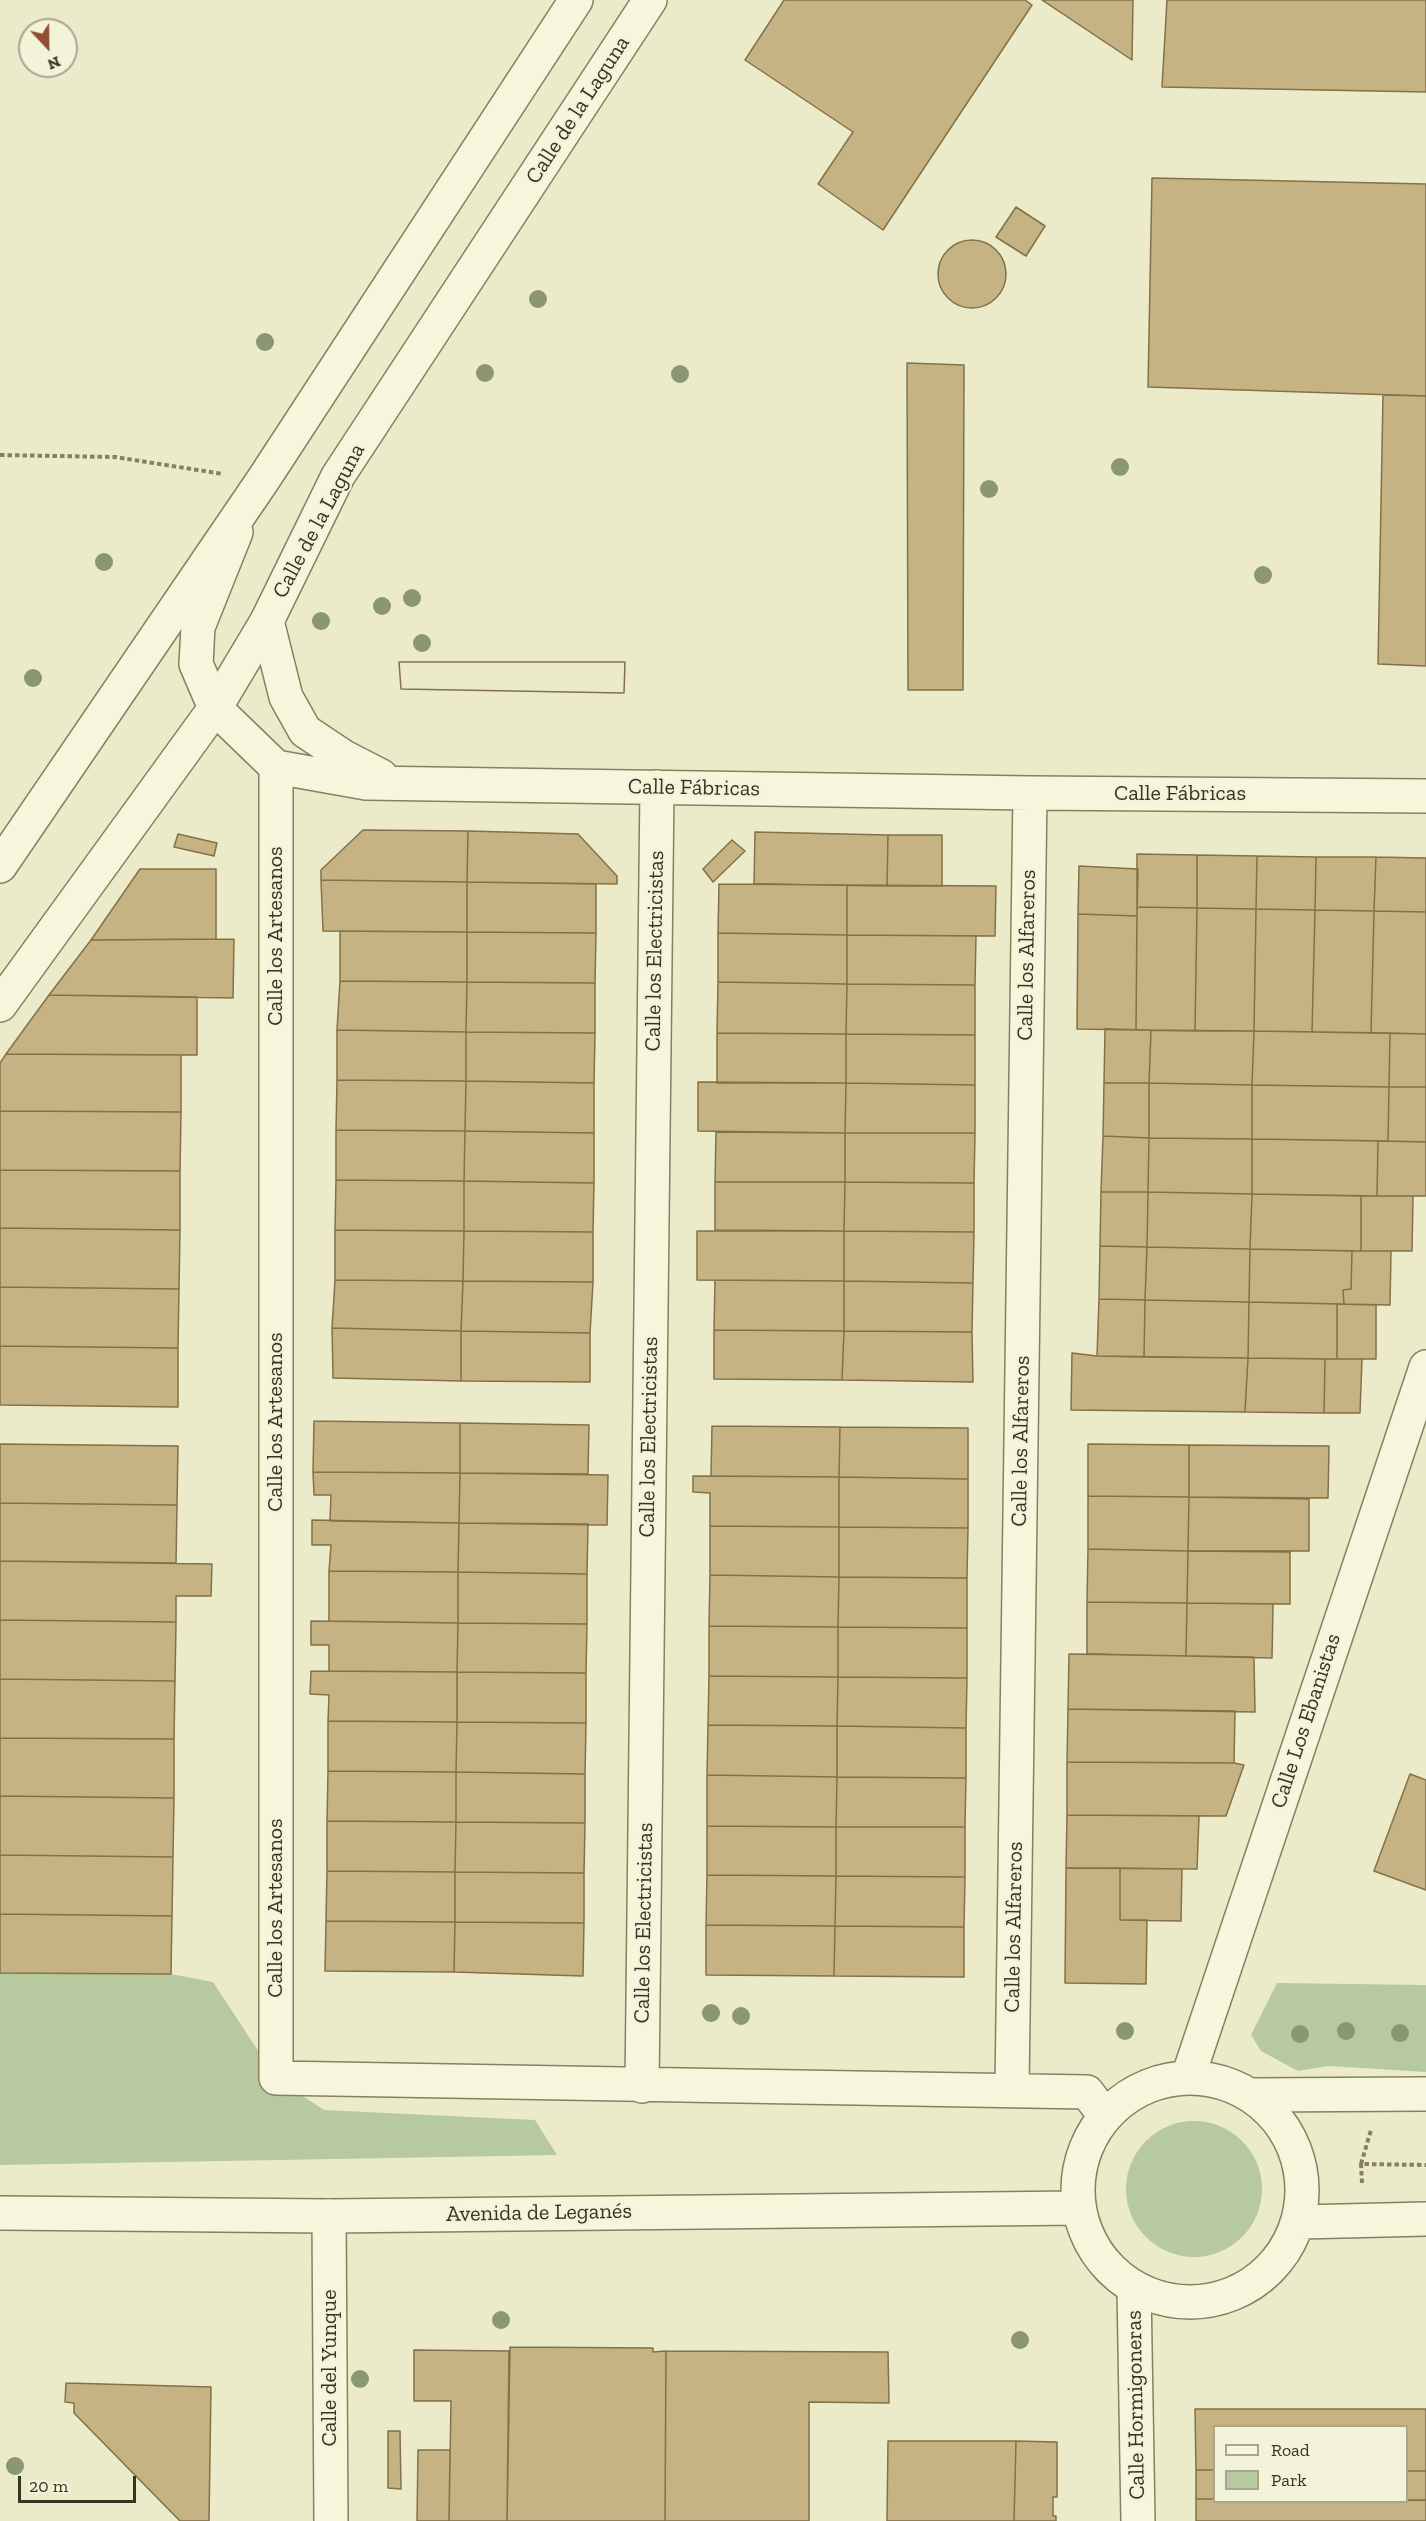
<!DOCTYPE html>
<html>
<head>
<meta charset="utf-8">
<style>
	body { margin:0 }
	#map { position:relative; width:1426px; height:2521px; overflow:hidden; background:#ebebca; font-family:"Zilla Slab",serif }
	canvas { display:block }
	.legend { position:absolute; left:1213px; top:2425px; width:195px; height:78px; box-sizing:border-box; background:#f3f3d9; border:2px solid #a8a690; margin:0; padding:8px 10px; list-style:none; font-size:18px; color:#383322 }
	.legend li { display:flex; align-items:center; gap:12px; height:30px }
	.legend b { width:30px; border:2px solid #a8a690 }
	.north { position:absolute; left:18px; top:18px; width:60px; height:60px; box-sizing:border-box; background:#f3f3d9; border:2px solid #a8a690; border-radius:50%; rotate:158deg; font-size:16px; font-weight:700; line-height:24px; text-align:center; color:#383322 }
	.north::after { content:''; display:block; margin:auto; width:21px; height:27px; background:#904f35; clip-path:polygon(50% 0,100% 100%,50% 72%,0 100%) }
	.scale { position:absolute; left:18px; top:2476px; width:118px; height:27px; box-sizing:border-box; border:3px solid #383322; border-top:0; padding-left:8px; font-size:18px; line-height:21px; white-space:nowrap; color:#383322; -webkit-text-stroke:4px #f3f3d9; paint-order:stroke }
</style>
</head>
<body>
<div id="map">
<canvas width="1426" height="2521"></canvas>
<ul class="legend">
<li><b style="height:8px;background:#f6f6dc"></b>Road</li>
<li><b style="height:16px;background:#b7c99e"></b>Park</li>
</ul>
<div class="north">N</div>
<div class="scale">20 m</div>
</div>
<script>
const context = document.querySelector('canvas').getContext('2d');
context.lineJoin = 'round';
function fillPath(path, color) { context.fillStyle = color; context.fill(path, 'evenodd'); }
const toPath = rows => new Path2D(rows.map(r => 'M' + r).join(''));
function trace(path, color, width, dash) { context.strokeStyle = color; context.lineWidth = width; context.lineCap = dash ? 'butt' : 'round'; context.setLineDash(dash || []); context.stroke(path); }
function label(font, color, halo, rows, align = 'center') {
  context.font = font + ' "Zilla Slab",serif'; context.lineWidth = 4.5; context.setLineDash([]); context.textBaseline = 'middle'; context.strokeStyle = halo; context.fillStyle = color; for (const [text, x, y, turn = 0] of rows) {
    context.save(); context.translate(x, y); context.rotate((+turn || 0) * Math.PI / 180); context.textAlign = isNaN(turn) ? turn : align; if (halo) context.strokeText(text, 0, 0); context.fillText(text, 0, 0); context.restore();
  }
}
fillPath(toPath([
	[0,1973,171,1974,213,1982,276,2078,324,2110,535,2120,557,2155,0,2165],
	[1277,1983,1426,1985,1426,2072,1328,2066,1298,2071,1261,2051,1251,2035],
	'1126 2189a68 68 0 1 1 136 0a68 68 0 1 1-136 0Z'
]), '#b7c99e');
const building = toPath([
	[784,0,1025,0,1032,5,883,230,818,184,853,132,745,60,784,0],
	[1042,0,1133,0,1132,60,1042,0],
	[1167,0,1426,0,1426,92,1162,87,1167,0],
	[1152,178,1426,184,1426,396,1148,387,1152,178],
	[1016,207,1045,226,1026,256,996,237,1016,207],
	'938 274a34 34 0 1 1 68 0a34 34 0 1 1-68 0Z',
	[907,363,964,365,963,690,908,690,907,363],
	[1383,395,1426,396,1426,666,1378,664,1383,395],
	[399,662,625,662,624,693,401,689,399,662],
	[399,662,625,662,624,693,401,689,399,662],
	[363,830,468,831,467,882,321,880,321,870,363,830],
	[468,831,578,834,617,876,617,884,467,882,468,831],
	[755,832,888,835,887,886,754,884,755,832],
	[178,834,217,843,214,856,174,847,178,834],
	[888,835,942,835,942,886,887,886,888,835],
	[732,840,745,851,713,882,703,869,732,840],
	[1137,854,1197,855,1197,908,1137,907,1137,854],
	[1197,855,1257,856,1256,909,1197,908,1197,855],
	[1257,856,1316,857,1315,910,1256,909,1257,856],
	[1316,857,1376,857,1374,911,1315,910,1316,857],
	[1376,857,1426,858,1426,912,1374,911,1376,857],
	[1079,866,1138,869,1137,916,1078,914,1079,866],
	[140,869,216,869,216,939,91,940,140,869],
	[321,880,467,882,467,932,323,931,321,880],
	[467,882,596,884,596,933,467,932,467,882],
	[719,884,847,885,847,935,718,933,719,884],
	[847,885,996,886,995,936,847,935,847,885],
	[1137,907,1197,908,1195,1031,1136,1030,1137,907],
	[1197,908,1256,909,1254,1031,1195,1031,1197,908],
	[1256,909,1315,910,1312,1032,1254,1031,1256,909],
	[1315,910,1374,911,1371,1033,1312,1032,1315,910],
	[1374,911,1426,912,1426,1034,1371,1033,1374,911],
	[1078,914,1137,916,1136,1030,1077,1029,1078,914],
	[340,931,467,932,467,982,340,981,340,931],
	[467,932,596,933,595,983,467,982,467,932],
	[718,933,847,935,847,984,718,982,718,933],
	[847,935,976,936,975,985,847,984,847,935],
	[234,939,233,998,49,995,91,940,234,939],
	[340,981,467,982,466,1032,337,1030,340,981],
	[467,982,595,983,595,1033,466,1032,467,982],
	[718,982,847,984,846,1034,717,1033,718,982],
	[847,984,975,985,975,1035,846,1034,847,984],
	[49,995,197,997,197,1055,6,1054,49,995],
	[1105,1029,1151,1030,1149,1083,1104,1083,1105,1029],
	[337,1030,466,1032,466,1081,337,1080,337,1030],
	[1151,1030,1254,1031,1252,1085,1149,1083,1151,1030],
	[1254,1031,1390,1033,1389,1087,1252,1085,1254,1031],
	[466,1032,595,1033,594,1083,466,1081,466,1032],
	[717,1033,846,1034,846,1083,717,1083,717,1033],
	[1390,1033,1426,1034,1426,1087,1389,1087,1390,1033],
	[846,1034,975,1035,975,1085,846,1083,846,1034],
	[6,1054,181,1055,181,1112,0,1111,0,1063,6,1054],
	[337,1080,466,1081,465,1131,336,1130,337,1080],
	[466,1081,594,1083,594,1133,465,1131,466,1081],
	[698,1082,846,1083,845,1133,698,1131,698,1082],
	[846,1083,975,1085,975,1133,845,1133,846,1083],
	[1104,1083,1149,1083,1149,1138,1103,1136,1104,1083],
	[1149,1083,1252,1085,1252,1139,1149,1138,1149,1083],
	[1252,1085,1389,1087,1388,1141,1252,1139,1252,1085],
	[1389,1087,1426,1087,1426,1142,1388,1141,1389,1087],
	[0,1111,181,1112,180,1171,0,1170,0,1111],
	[336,1130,465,1131,464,1181,336,1180,336,1130],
	[465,1131,594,1133,594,1183,464,1181,465,1131],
	[716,1132,845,1133,845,1182,715,1182,716,1132],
	[845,1133,975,1133,974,1183,845,1182,845,1133],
	[1103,1136,1149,1138,1148,1192,1101,1192,1103,1136],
	[1149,1138,1252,1139,1252,1194,1148,1192,1149,1138],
	[1252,1139,1378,1141,1377,1196,1252,1194,1252,1139],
	[1378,1141,1426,1142,1426,1196,1377,1196,1378,1141],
	[0,1170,180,1171,180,1230,0,1228,0,1170],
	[336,1180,464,1181,464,1231,335,1230,336,1180],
	[464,1181,594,1183,593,1232,464,1231,464,1181],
	[715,1182,845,1182,844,1231,715,1230,715,1182],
	[845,1182,974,1183,974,1232,844,1231,845,1182],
	[1101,1192,1148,1192,1147,1247,1100,1246,1101,1192],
	[1148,1192,1252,1194,1250,1249,1147,1247,1148,1192],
	[1252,1194,1361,1196,1361,1251,1250,1249,1252,1194],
	[1361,1196,1413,1196,1412,1251,1361,1251,1361,1196],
	[0,1228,180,1230,179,1289,0,1287,0,1228],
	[335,1230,464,1231,463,1281,335,1280,335,1230],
	[464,1231,593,1232,593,1282,463,1281,464,1231],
	[697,1231,844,1231,844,1281,697,1280,697,1231],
	[844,1231,974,1232,973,1283,844,1281,844,1231],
	[1100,1246,1147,1247,1145,1300,1099,1299,1100,1246],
	[1147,1247,1250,1249,1249,1302,1145,1300,1147,1247],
	[1250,1249,1352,1251,1351,1289,1343,1290,1344,1304,1249,1302,1250,1249],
	[1352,1251,1391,1251,1390,1305,1344,1304,1343,1290,1351,1289,1352,1251],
	[335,1280,463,1281,461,1331,332,1328,335,1280],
	[715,1280,844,1281,844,1331,714,1330,715,1280],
	[463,1281,593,1282,590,1333,461,1331,463,1281],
	[844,1281,973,1283,972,1332,844,1331,844,1281],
	[0,1287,179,1289,178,1348,0,1346,0,1287],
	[1099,1299,1145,1300,1144,1357,1097,1356,1099,1299],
	[1145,1300,1249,1302,1248,1358,1144,1357,1145,1300],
	[1249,1302,1337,1304,1337,1359,1248,1358,1249,1302],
	[1337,1304,1376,1305,1376,1359,1337,1359,1337,1304],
	[332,1328,461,1331,461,1381,333,1378,332,1328],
	[714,1330,844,1331,842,1380,714,1379,714,1330],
	[461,1331,590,1333,590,1382,461,1381,461,1331],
	[844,1331,972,1332,973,1382,842,1380,844,1331],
	[0,1346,178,1348,178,1407,0,1405,0,1346],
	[1072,1353,1097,1356,1248,1358,1245,1412,1071,1410,1072,1353],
	[1248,1358,1325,1359,1324,1413,1245,1412,1248,1358],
	[1325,1359,1362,1359,1360,1413,1324,1413,1325,1359],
	[314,1421,460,1423,460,1473,313,1472,314,1421],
	[460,1423,589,1425,588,1474,460,1473,460,1423],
	[712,1426,840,1427,839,1477,711,1476,712,1426],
	[840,1427,968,1428,968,1479,839,1477,840,1427],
	[0,1444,178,1446,177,1505,0,1503,0,1444],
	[1088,1444,1189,1445,1189,1497,1088,1496,1088,1444],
	[1189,1445,1329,1446,1328,1498,1189,1497,1189,1445],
	[313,1472,460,1473,459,1523,330,1521,331,1495,314,1495,313,1472],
	[460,1473,608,1475,607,1525,459,1523,460,1473],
	[693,1476,839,1477,839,1527,710,1526,710,1493,693,1492,693,1476],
	[839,1477,968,1479,968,1528,839,1527,839,1477],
	[1088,1496,1189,1497,1188,1551,1088,1549,1088,1496],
	[1189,1497,1309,1499,1309,1551,1188,1551,1189,1497],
	[0,1503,177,1505,176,1563,0,1561,0,1503],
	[312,1520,459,1523,458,1572,329,1571,331,1545,312,1545,312,1520],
	[459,1523,588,1524,587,1574,458,1572,459,1523],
	[710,1526,839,1527,839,1577,710,1575,710,1526],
	[839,1527,968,1528,967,1578,839,1577,839,1527],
	[1088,1549,1188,1551,1187,1603,1087,1602,1088,1549],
	[1188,1551,1290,1552,1290,1604,1187,1603,1188,1551],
	[0,1561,212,1564,211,1596,176,1596,176,1622,0,1620,0,1561],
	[329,1571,458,1572,458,1623,329,1621,329,1571],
	[458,1572,587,1574,587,1624,458,1623,458,1572],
	[710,1575,839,1577,838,1627,709,1626,710,1575],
	[839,1577,967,1578,967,1628,838,1627,839,1577],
	[1087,1602,1187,1603,1186,1656,1087,1654,1087,1602],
	[1187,1603,1273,1604,1272,1658,1186,1656,1187,1603],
	[0,1620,176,1622,175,1681,0,1679,0,1620],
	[311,1621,458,1623,457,1672,329,1671,329,1645,311,1645,311,1621],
	[458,1623,587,1624,586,1673,457,1672,458,1623],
	[709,1626,838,1627,838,1677,709,1676,709,1626],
	[838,1627,967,1628,967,1678,838,1677,838,1627],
	[1069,1654,1254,1657,1255,1712,1068,1709,1069,1654],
	[311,1671,457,1672,457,1722,328,1721,329,1695,310,1694,311,1671],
	[457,1672,586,1673,586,1723,457,1722,457,1672],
	[709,1676,838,1677,837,1726,708,1725,709,1676],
	[838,1677,967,1678,966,1728,837,1726,838,1677],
	[0,1679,175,1681,174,1739,0,1738,0,1679],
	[1068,1709,1235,1711,1234,1763,1067,1762,1068,1709],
	[328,1721,457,1722,456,1772,328,1771,328,1721],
	[457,1722,586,1723,585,1774,456,1772,457,1722],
	[708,1725,837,1726,837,1777,707,1775,708,1725],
	[837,1726,966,1728,966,1778,837,1777,837,1726],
	[0,1738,174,1739,174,1798,0,1796,0,1738],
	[1067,1762,1234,1763,1244,1765,1226,1816,1067,1815,1067,1762],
	[328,1771,456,1772,456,1822,327,1821,328,1771],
	[456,1772,585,1774,585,1823,456,1822,456,1772],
	[1410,1774,1426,1780,1426,1890,1374,1871,1410,1774],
	[707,1775,837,1777,836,1827,707,1826,707,1775],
	[837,1777,966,1778,965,1827,836,1827,837,1777],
	[0,1796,174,1798,173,1857,0,1855,0,1796],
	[1067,1815,1199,1816,1197,1869,1066,1868,1067,1815],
	[327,1821,456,1822,455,1872,327,1871,327,1821],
	[456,1822,585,1823,584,1873,455,1872,456,1822],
	[707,1826,836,1827,836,1876,707,1875,707,1826],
	[836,1827,965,1827,965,1877,836,1876,836,1827],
	[0,1855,173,1857,172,1916,0,1914,0,1855],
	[1066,1868,1120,1868,1120,1920,1147,1920,1146,1984,1065,1983,1066,1868],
	[1120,1868,1182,1869,1181,1921,1120,1920,1120,1868],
	[327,1871,455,1872,455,1922,326,1921,327,1871],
	[455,1872,584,1873,584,1923,455,1922,455,1872],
	[707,1875,836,1876,835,1926,706,1925,707,1875],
	[836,1876,965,1877,964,1927,835,1926,836,1876],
	[0,1914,172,1916,171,1974,0,1973,0,1914],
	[326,1921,455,1922,454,1972,325,1971,326,1921],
	[455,1922,584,1923,583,1976,454,1972,455,1922],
	[706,1925,835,1926,834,1976,706,1975,706,1925],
	[835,1926,964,1927,964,1977,834,1976,835,1926],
	[510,2347,653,2348,653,2352,666,2351,665,2521,507,2521,510,2347],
	[414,2350,509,2351,507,2521,449,2521,451,2401,414,2401,414,2350],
	[666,2351,888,2352,889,2403,809,2402,809,2521,665,2521,666,2351],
	[66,2383,211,2387,209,2521,180,2521,74,2413,74,2403,65,2402,66,2383],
	[1195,2409,1426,2409,1426,2471,1406,2471,1406,2426,1214,2426,1214,2470,1196,2470,1195,2409],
	[388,2431,400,2431,401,2489,388,2488,388,2431],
	[888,2441,1016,2441,1014,2521,887,2521,888,2441],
	[1016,2441,1057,2442,1057,2497,1053,2497,1053,2516,1056,2516,1056,2521,1014,2521,1016,2441],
	[418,2450,450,2450,449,2521,417,2521,418,2450],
	[1196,2470,1214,2470,1214,2499,1196,2499,1196,2470],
	[1406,2471,1426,2471,1426,2500,1406,2500,1406,2471],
	[1196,2499,1214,2499,1214,2502,1426,2500,1426,2521,1196,2521,1196,2499]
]);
fillPath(building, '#c6b383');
trace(building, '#837147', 1.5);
const minor = toPath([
	[236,532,198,627,196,664,215,708,276,767,366,783,1030,793,1426,796],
	[267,621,286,697,305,731,344,757,381,776],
	[276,767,276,2078,1087,2092,1105,2116],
	[1188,2077,1426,1367],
	[642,2086,657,787],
	[1012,2089,1030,793],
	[1252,2095,1426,2094],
	[329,2216,331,2521],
	[1134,2289,1138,2521]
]);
const tertiary = toPath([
	[0,866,263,480,576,0],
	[0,1005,215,708,267,621,338,476,650,0],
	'1078 2190a112 112 0 1 1 224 0a112 112 0 1 1-224 0Z',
	[0,2213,329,2216,1078,2208],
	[1300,2222,1426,2219]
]);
trace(minor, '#868060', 36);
trace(tertiary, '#868060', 36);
trace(toPath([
	[0,455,115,457,223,474],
	[1361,2164,1371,2130],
	[1362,2183,1361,2164,1426,2165]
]), '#868060', 4, [4.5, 3]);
trace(minor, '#f6f6dc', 33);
trace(tertiary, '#f6f6dc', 33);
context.fillStyle = '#8b9772';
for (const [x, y] of [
	[538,299],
	[265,342],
	[485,373],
	[680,374],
	[1120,467],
	[989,489],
	[104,562],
	[1263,575],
	[412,598],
	[382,606],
	[321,621],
	[422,643],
	[33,678],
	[711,2013],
	[741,2016],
	[1125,2031],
	[1346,2031],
	[1400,2033],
	[1300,2034],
	[501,2320],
	[1020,2340],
	[360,2379],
	[15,2466]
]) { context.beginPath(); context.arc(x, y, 9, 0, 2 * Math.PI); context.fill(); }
label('22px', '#383322', '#f3f3d9', [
	["Calle de la Laguna",578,110,-57],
	["Calle de la Laguna",319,521,-62],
	["Calle Fábricas",694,788,1],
	["Calle Fábricas",1180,794],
	["Calle los Artesanos",276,936,-90],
	["Calle los Electricistas",655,951,-89],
	["Calle los Alfareros",1027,955,-89],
	["Calle los Artesanos",276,1422,-90],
	["Calle los Electricistas",649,1437,-89],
	["Calle los Alfareros",1021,1441,-89],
	["Calle Los Ebanistas",1306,1721,-72],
	["Calle los Artesanos",276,1908,-90],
	["Calle los Electricistas",644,1923,-89],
	["Calle los Alfareros",1014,1927,-89],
	["Avenida de Leganés",539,2213,-1],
	["Calle del Yunque",330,2368,-90],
	["Calle Hormigoneras",1136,2405,-91]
]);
</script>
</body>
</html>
